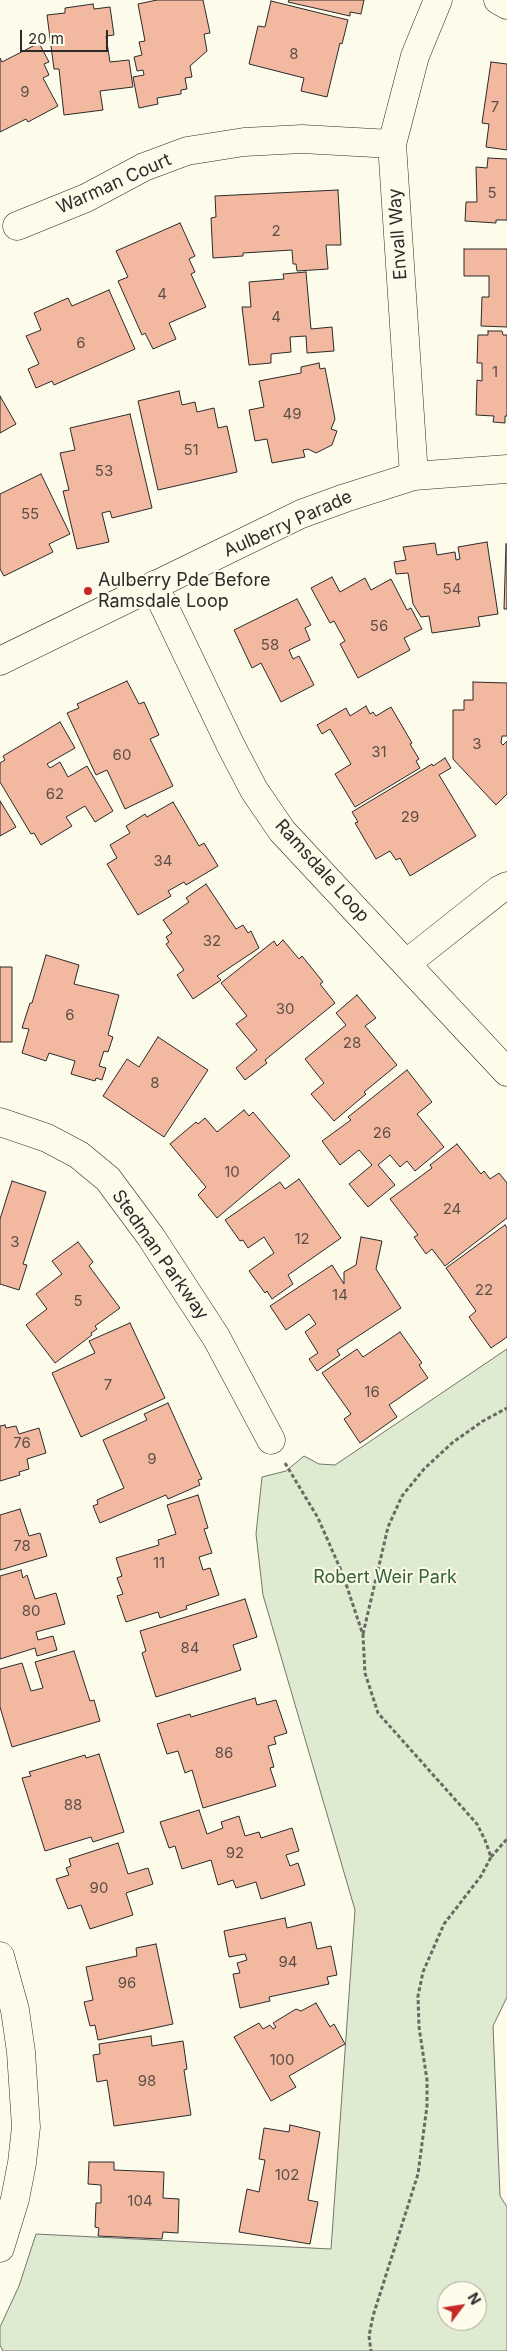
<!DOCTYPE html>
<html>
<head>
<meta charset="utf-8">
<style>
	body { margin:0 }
	#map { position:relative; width:507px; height:2351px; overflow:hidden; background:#fdfbea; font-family:Inter,sans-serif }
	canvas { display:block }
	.north { position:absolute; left:437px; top:2281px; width:50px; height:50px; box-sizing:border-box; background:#fdfbea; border:1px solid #a9a89e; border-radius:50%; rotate:59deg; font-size:14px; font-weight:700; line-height:20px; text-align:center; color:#2b2b2b }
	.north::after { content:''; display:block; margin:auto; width:18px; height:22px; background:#c62828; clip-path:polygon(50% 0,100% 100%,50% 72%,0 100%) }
	.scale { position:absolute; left:20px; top:30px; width:88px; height:22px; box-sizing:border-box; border:2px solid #2b2b2b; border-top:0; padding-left:6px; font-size:15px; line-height:18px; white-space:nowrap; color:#2b2b2b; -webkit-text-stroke:4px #fdfbea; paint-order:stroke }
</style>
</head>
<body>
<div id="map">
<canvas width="507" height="2351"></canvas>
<div class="north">N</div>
<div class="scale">20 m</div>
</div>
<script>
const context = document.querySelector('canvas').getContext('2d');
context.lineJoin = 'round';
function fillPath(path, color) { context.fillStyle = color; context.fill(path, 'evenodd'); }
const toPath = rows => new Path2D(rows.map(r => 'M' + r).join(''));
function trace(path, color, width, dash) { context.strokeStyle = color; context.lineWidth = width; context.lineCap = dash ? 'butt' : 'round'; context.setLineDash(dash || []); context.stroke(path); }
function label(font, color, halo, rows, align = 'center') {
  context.font = font + ' Inter,sans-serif'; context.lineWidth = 4; context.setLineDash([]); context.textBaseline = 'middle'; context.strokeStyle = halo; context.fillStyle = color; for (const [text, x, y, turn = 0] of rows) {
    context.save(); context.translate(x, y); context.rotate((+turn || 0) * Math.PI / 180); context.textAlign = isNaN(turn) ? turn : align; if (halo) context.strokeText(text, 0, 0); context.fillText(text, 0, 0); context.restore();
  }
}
const green = toPath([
	[507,1349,507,1997,493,2026,500,2196,507,2207,507,2351,3,2351,0,2345,0,2327,19,2286,36,2234,331,2249,355,1910,263,1595,256,1534,262,1477,286,1471,304,1456,319,1464,335,1465,507,1349],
	[447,2291,477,2291,477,2321,447,2321,447,2291]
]);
fillPath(green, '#deebd1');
trace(green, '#74746e', 1);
const building = toPath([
	[157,0,203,0,210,33,204,34,207,51,190,66,192,77,185,78,187,89,181,90,181,94,157,98,158,104,139,108,133,77,144,75,143,70,137,71,134,57,142,55,139,42,145,41,138,4,157,0],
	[289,0,364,0,361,14,350,12,350,16,288,2,289,0],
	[271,1,348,20,342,44,340,43,327,97,301,91,304,78,249,64,258,26,265,27,271,1],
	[93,4,94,9,110,7,114,35,106,36,110,62,129,60,133,87,100,91,103,110,64,115,59,69,54,69,47,15,65,13,65,8,93,4],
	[39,43,49,62,44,64,49,75,43,78,58,106,28,122,26,119,0,132,0,58,2,62,39,43],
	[491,62,507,64,507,150,486,147,489,124,482,123,491,62],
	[488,158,507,159,507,220,496,220,496,223,465,221,466,202,477,202,476,167,487,168,488,158],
	[338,190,341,245,326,245,328,269,297,271,296,264,293,264,292,250,243,253,243,256,213,258,211,218,216,217,215,196,338,190],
	[180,223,195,256,189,259,195,272,191,274,206,307,169,323,176,339,153,349,145,333,142,335,118,281,128,277,116,251,180,223],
	[464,249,507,249,507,327,481,326,482,297,489,297,489,276,464,276,464,249],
	[306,272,311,329,332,327,334,351,307,353,306,336,290,337,291,352,271,354,271,363,249,365,242,307,251,307,249,282,284,279,283,274,306,272],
	[109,290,135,349,54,385,52,381,36,388,28,369,39,364,26,336,41,330,34,313,68,298,72,306,109,290],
	[488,331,502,331,503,335,507,335,507,416,505,416,505,423,493,422,494,416,476,415,477,380,482,381,482,363,477,363,478,335,488,335,488,331],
	[319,363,320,369,325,368,335,419,331,429,337,431,332,445,316,453,308,449,303,450,305,457,272,463,267,439,255,441,249,410,264,407,259,381,301,373,301,367,319,363],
	[179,391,182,405,195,402,197,412,214,408,218,428,227,426,237,472,158,490,138,401,179,391],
	[0,396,16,424,0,433,0,396],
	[130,414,152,508,112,518,110,511,102,513,109,542,77,549,63,491,69,490,60,453,75,450,70,428,130,414],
	[41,474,70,534,49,544,53,552,4,576,0,569,0,494,41,474],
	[487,542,498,614,478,617,480,626,432,633,429,616,421,617,413,604,408,573,396,574,394,562,406,560,403,547,435,543,437,555,455,552,456,560,460,559,458,547,487,542],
	[506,544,507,544,507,609,504,609,506,544],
	[332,577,340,592,365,578,371,590,391,579,407,610,411,608,422,629,404,638,410,650,358,678,340,644,345,641,334,621,330,623,311,588,332,577],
	[297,599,311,625,305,628,310,640,289,650,293,659,299,656,314,685,281,702,261,663,252,668,234,630,297,599],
	[127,681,139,704,144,702,159,735,150,739,173,786,125,809,107,770,96,775,67,713,79,708,77,704,127,681],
	[473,682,507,683,507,736,502,736,501,743,503,745,507,741,507,794,496,805,453,759,453,710,464,710,464,700,473,700,473,682],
	[366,706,370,714,373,712,376,716,391,707,412,743,410,744,419,759,416,761,420,768,355,807,335,774,351,764,330,729,322,734,317,725,346,708,350,716,366,706],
	[60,722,75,748,47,764,50,768,60,762,68,777,87,766,113,811,95,822,85,806,66,817,72,826,41,845,34,833,31,834,0,782,0,763,5,760,3,756,60,722],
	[445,758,451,768,439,775,476,836,410,876,400,858,396,860,390,851,376,859,355,823,358,822,352,812,432,764,433,766,445,758],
	[0,801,16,827,0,836,0,801],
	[173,802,199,846,204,843,218,866,186,885,184,882,168,891,171,896,138,915,107,864,117,858,110,845,130,833,126,826,145,814,147,817,173,802],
	[206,884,236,929,243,925,248,933,251,931,259,948,217,976,221,980,193,999,177,975,184,970,166,944,169,942,166,937,172,933,163,920,189,902,186,898,206,884],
	[283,940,299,959,302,956,323,982,320,984,335,1003,265,1060,267,1063,245,1080,236,1068,257,1050,236,1024,247,1016,221,983,274,941,277,946,283,940],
	[46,955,79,965,74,984,119,995,108,1035,113,1037,108,1052,104,1051,99,1066,106,1068,102,1080,96,1078,95,1081,71,1074,75,1061,49,1053,46,1061,22,1053,29,1029,22,1028,30,1003,32,1003,46,955],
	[0,967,12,967,12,1042,0,1042,0,967],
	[357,995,376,1018,365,1026,397,1065,364,1092,366,1094,334,1121,311,1094,324,1083,305,1059,346,1025,336,1013,357,995],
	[158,1037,208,1070,164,1137,103,1096,127,1059,139,1067,158,1037],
	[407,1070,432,1102,417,1114,444,1147,415,1171,407,1161,400,1167,390,1155,378,1165,395,1185,368,1207,349,1184,372,1165,359,1150,340,1165,322,1141,351,1120,348,1117,407,1070],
	[244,1110,249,1116,253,1112,290,1156,217,1218,198,1195,206,1187,170,1144,196,1122,198,1124,205,1118,217,1132,244,1110],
	[457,1144,481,1174,484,1171,490,1179,499,1173,507,1183,507,1218,445,1266,432,1249,426,1254,414,1237,418,1235,390,1199,432,1168,430,1165,457,1144],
	[299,1179,341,1238,288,1275,293,1284,272,1299,267,1291,265,1293,249,1271,274,1253,264,1237,248,1248,243,1240,240,1241,225,1220,280,1182,285,1189,299,1179],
	[12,1181,46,1192,23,1264,27,1265,19,1290,0,1284,0,1219,12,1181],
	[505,1225,507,1228,507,1337,491,1348,469,1317,476,1311,446,1268,505,1225],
	[361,1237,382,1241,376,1269,401,1308,337,1350,340,1355,317,1371,309,1359,318,1353,305,1332,316,1324,309,1314,286,1330,270,1306,332,1265,344,1284,344,1272,356,1265,361,1237],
	[78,1242,93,1262,89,1266,120,1308,95,1326,97,1329,91,1333,92,1335,55,1363,26,1325,47,1309,36,1294,62,1274,52,1261,78,1242],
	[130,1323,165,1398,81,1437,52,1373,95,1353,89,1341,130,1323],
	[400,1332,422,1363,419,1365,428,1378,389,1405,397,1417,360,1443,344,1419,351,1414,322,1373,357,1349,363,1357,400,1332],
	[168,1403,202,1479,198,1480,200,1485,168,1499,166,1495,100,1523,93,1506,98,1504,97,1500,124,1488,103,1440,147,1420,144,1414,168,1403],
	[5,1425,6,1428,16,1426,19,1434,39,1428,46,1453,27,1459,29,1469,19,1472,20,1475,0,1481,0,1426,5,1425],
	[198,1495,208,1528,204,1529,212,1553,199,1557,203,1570,210,1568,219,1595,186,1606,187,1609,160,1618,158,1612,126,1622,117,1596,123,1594,117,1578,122,1576,116,1558,159,1545,158,1540,176,1534,167,1505,198,1495],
	[20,1509,29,1536,40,1533,47,1556,0,1570,0,1515,20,1509],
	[21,1570,23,1578,27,1575,35,1599,56,1593,65,1624,36,1632,38,1640,53,1636,57,1650,37,1656,35,1648,0,1659,0,1576,21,1570],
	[245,1599,257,1637,233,1645,241,1670,156,1697,142,1653,146,1651,140,1631,245,1599],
	[74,1651,90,1701,94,1700,100,1721,12,1747,0,1707,0,1669,22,1663,31,1691,43,1688,35,1662,74,1651],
	[255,1698,257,1705,276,1700,287,1733,274,1737,276,1744,268,1746,274,1767,270,1768,276,1786,203,1808,192,1770,185,1773,178,1751,167,1754,157,1724,190,1714,191,1717,255,1698],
	[99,1754,124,1832,93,1842,91,1837,45,1851,22,1778,31,1776,29,1772,85,1755,86,1758,99,1754],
	[199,1810,207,1834,223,1828,221,1822,239,1816,245,1836,259,1832,261,1838,292,1828,299,1851,286,1855,290,1866,298,1863,305,1885,261,1899,256,1882,236,1888,233,1880,218,1885,211,1860,182,1869,175,1846,169,1848,160,1822,199,1810],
	[118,1843,128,1874,148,1868,153,1884,126,1893,133,1915,90,1929,81,1905,68,1909,56,1879,69,1875,66,1868,71,1866,69,1859,118,1843],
	[285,1918,287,1928,311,1922,317,1949,331,1946,337,1975,327,1977,329,1984,269,1997,270,2001,240,2008,233,1974,240,1973,237,1963,247,1960,245,1954,229,1957,224,1931,285,1918],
	[156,1944,173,2024,98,2040,95,2025,90,2026,84,2002,93,2000,86,1967,137,1956,136,1948,156,1944],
	[316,2003,330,2027,334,2024,345,2044,289,2076,296,2087,271,2101,234,2037,259,2023,263,2029,270,2025,273,2029,276,2027,273,2023,296,2009,301,2011,316,2003],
	[151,2036,152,2046,183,2041,187,2069,184,2070,191,2115,114,2126,107,2080,97,2082,93,2055,100,2054,99,2044,151,2036],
	[290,2125,320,2132,308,2200,318,2202,310,2244,239,2232,247,2189,259,2192,265,2160,259,2159,264,2128,289,2132,290,2125],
	[89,2162,114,2162,114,2170,164,2172,163,2198,179,2199,178,2233,163,2232,162,2239,98,2236,99,2228,95,2227,96,2203,101,2203,101,2185,88,2184,89,2162]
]);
fillPath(building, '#f2b8a0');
trace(building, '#2b2b2b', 1);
const minor = toPath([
	[498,0,507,5],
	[17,226,86,198,144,167,187,151,244,142,302,139,392,144],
	[414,476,392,144,415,56,438,0],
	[154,585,231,746,254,790,282,831,507,1072],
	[407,963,499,890,507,886],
	[0,1122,47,1138,79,1155,108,1179,151,1237,216,1337,271,1440]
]);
const major = toPath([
	[0,661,301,514,345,498,414,476,507,469],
	[0,1956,15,2010,21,2052,26,2127,22,2163,15,2199,0,2248]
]);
trace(minor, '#2b2b2b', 29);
trace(major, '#2b2b2b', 29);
trace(toPath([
	[285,1463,318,1518,343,1575,363,1635,365,1673,378,1713,477,1824,485,1840,491,1857,481,1876,444,1924,423,1972,418,1996,419,2027,427,2080,427,2106,418,2174,373,2316,369,2336,371,2351],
	[363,1634,388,1527,402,1496,424,1469,452,1443,483,1421,507,1408],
	[491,1857,507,1839]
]), '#6a6964', 3, [4, 2.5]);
trace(minor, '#fdfbea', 28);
trace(major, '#fdfbea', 28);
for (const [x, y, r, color] of [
	[88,591,5,"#c62828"]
]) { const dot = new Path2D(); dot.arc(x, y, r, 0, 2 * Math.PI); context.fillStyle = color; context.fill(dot); trace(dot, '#fdfbea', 2); }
label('15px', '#5d4e48', null, [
	["8",294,54],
	["9",25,92],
	["7",495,107],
	["5",492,193],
	["2",276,231],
	["4",162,294],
	["4",276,317],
	["6",81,343],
	["1",495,372],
	["49",292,414],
	["51",191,450],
	["53",104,471],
	["55",30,514],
	["54",452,589],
	["56",379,626],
	["58",270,645],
	["3",477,744],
	["31",379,752],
	["60",122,755],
	["62",55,794],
	["29",410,817],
	["34",163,861],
	["32",212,941],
	["30",285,1009],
	["6",70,1015],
	["28",352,1043],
	["8",155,1083],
	["26",382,1133],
	["10",232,1172],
	["24",452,1209],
	["12",302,1239],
	["3",15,1242],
	["22",484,1290],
	["14",340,1295],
	["5",78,1301],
	["7",108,1385],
	["16",372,1392],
	["76",22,1443],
	["9",152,1459],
	["78",22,1546],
	["11",159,1563],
	["80",31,1611],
	["84",190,1648],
	["86",224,1753],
	["88",73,1805],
	["92",235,1853],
	["90",99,1888],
	["94",288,1962],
	["96",127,1983],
	["100",282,2060],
	["98",147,2081],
	["102",287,2175],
	["104",140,2201]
]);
label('18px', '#2b2b2b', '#fdfbea', [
	["Warman Court",114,184,-24],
	["Envall Way",398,234,-94],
	["Aulberry Parade",288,524,-24],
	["Ramsdale Loop",322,871,48],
	["Stedman Parkway",160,1255,55]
]);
label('18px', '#2b2b2b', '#fdfbea', [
	["Aulberry Pde Before",98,581],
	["Ramsdale Loop",98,602]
], 'left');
label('18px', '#34623c', '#fdfbea', [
	["Robert Weir Park",385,1578]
]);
</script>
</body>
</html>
